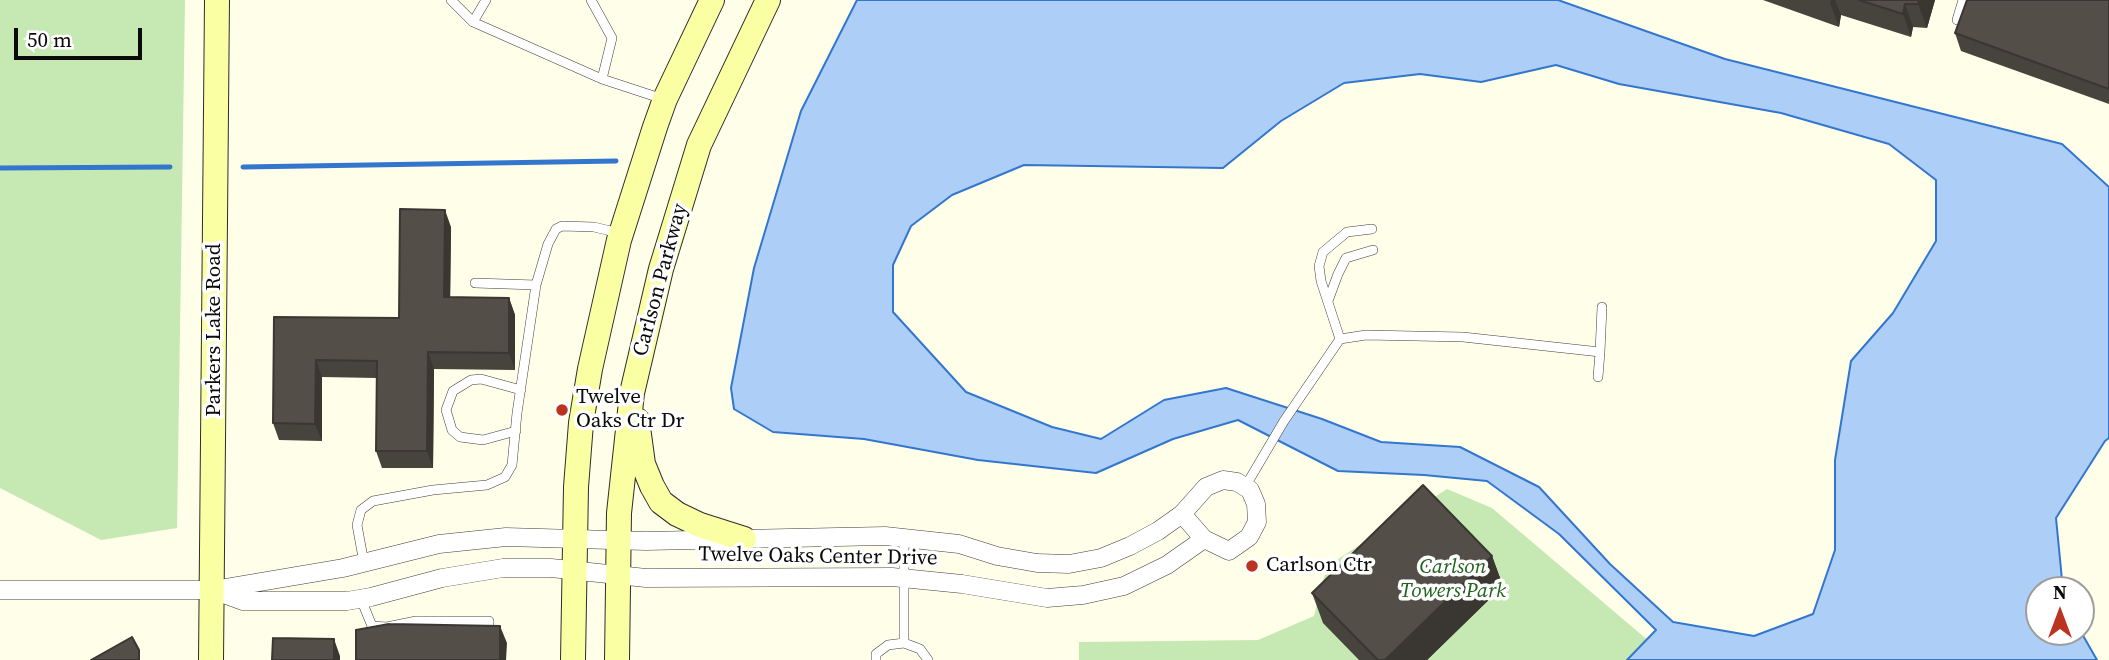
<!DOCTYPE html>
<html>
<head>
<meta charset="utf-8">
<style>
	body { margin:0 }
	#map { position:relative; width:2109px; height:660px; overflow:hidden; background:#fffee8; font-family:"Source Serif 4",serif }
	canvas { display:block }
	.north { position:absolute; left:2025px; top:576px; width:70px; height:70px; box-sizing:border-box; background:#fff; border:2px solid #9d9d9d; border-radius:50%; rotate:0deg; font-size:19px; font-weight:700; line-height:28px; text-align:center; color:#0b0b0b }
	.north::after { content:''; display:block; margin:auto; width:24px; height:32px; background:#bb3422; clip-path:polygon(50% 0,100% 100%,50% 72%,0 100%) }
	.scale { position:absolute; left:14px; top:28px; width:128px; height:32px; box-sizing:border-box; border:4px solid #0b0b0b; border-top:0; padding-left:9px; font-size:21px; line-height:24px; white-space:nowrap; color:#0b0b0b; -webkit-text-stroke:5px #fff; paint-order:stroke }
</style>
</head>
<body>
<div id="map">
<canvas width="2109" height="660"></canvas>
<div class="north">N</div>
<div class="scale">50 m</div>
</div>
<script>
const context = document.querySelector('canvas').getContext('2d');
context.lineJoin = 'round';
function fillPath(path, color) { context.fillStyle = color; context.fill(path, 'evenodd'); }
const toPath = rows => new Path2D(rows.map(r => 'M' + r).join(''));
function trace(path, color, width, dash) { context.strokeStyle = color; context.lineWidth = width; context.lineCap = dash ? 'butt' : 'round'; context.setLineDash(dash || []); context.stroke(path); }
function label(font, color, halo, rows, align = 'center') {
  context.font = font + ' "Source Serif 4",serif'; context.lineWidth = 7; context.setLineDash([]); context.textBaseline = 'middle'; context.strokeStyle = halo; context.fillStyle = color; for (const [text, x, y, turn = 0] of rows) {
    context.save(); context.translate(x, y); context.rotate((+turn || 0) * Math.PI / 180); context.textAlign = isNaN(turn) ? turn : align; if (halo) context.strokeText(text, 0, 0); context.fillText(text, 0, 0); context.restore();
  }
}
fillPath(toPath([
	[0,0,185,0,177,528,101,540,0,488],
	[1447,489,1492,508,1650,642,1650,660,1079,660,1079,642,1258,640,1314,616,1327,566]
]), '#c6e9b3');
const water = toPath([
	[857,0,1558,0,1725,59,2062,144,2109,187,2109,438,2105,441,2056,518,2063,590,2039,590,2039,632,2081,632,2097,660,1627,660,1656,630,1559,534,1487,481,1424,475,1338,471,1238,420,1173,439,1096,473,978,460,864,439,773,432,734,409,731,388,754,268,801,111,857,0],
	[1556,65,1619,84,1781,113,1889,144,1936,180,1936,241,1893,313,1851,361,1835,460,1835,550,1813,614,1754,636,1673,622,1610,564,1539,487,1460,447,1381,442,1322,419,1226,388,1164,400,1101,439,1052,427,966,392,893,312,893,265,911,226,952,195,1024,165,1223,168,1281,121,1344,83,1420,74,1481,82,1556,65]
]);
fillPath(water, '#adcff7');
trace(water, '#3376ce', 2);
trace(toPath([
	[243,167,616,161],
	[0,168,170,167]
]), '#3376ce', 5);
const lane = toPath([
	[451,0,473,22,602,79,663,99],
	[591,0,612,38,602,79],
	[1957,20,1963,0],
	[473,22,486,0],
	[475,283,536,285],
	[1328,301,1338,274,1346,258,1373,250],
	[1340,339,1321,281,1319,266,1323,252,1347,232,1372,229],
	[1598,377,1600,352],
	[516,431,483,440,460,437,452,430,446,410,453,391,471,380,481,379,521,390],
	[1245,487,1284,421,1340,339,1366,335,1463,337,1600,352,1602,307],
	[904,537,904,643],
	[364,563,357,525,361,510,373,501,433,490,487,485,505,477,512,465,517,413,536,285,548,244,556,229,562,226,594,227,619,233],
	[361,599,372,626,387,627,416,621,489,621,489,637],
	[876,660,876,654,888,645,904,643,920,649,928,660]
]);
const street = toPath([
	[1182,514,1204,539],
	[0,590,213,590,343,568,439,544,506,537,646,541,885,536,959,544,997,556,1037,563,1069,564,1101,558,1130,546,1158,531,1182,514,1206,487,1223,480,1237,482,1250,490,1256,504,1257,522,1249,537,1229,551,1204,539,1167,565,1124,586,1083,595,1047,598,962,584,892,577,646,578,551,568,503,568,442,578,371,597,347,601,243,601,213,590]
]);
const secondary = toPath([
	[637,420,643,464,652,486,661,502,677,514,700,525,744,539],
	[211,660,217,0],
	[573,660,576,487,581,423,590,369,619,240,655,127,665,99,712,0],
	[617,660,619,513,632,393,661,269,699,145,768,0]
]);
trace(lane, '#3e3e3e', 10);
trace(street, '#3e3e3e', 19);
trace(secondary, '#2d2d2d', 26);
trace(lane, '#fff', 9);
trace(street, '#fff', 18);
trace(secondary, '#faffa3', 24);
fillPath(toPath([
	[1763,0,1935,0,1927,28,1913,27,1911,37,1841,15,1839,27],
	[2109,0,2109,104,1961,51,1955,33],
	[451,227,450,297,509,298,515,315,515,370,434,369,433,468,382,468,376,451,376,378,322,377,322,441,279,440,273,423,274,317,399,318],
	[1492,556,1503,586,1427,660,1359,660,1323,623,1312,593]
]), '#47433d');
fillPath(toPath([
	[1831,0,1835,0,1841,15,1839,27,1830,3],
	[1919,0,1935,0,1927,28,1918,4],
	[1905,4,1913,27,1911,37,1903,14],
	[445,210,451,227,450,314,444,297],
	[509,298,515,315,515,370,509,353],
	[428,352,434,369,433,468,427,451],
	[316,360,322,377,322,441,315,424],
	[1492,556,1503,586,1427,660,1385,660],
	[500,626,507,643,506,660,500,660],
	[334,639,340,656,340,660,334,660]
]), '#3a3732');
const building = toPath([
	[1859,0,1919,0,1918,4,1905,4,1903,14,1859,0],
	[1967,0,2109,0,2109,89,1955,33,1967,0],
	[400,209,445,210,444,297,509,298,509,353,428,352,427,451,376,451,377,361,316,360,315,424,273,423,274,317,399,318,400,209],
	[1423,485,1492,556,1385,660,1378,660,1312,593,1423,485],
	[389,624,500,626,500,660,356,660,356,630,389,624],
	[132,637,139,650,139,660,91,660,132,637],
	[273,638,334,639,334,660,272,660,273,638]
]);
fillPath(building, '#534e47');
trace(building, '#3a3732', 2);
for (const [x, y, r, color] of [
	[562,410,7,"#bb3422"],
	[1252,566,7,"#bb3422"]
]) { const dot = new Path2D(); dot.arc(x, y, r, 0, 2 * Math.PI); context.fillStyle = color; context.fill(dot); trace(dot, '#fff', 2.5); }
label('21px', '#0b0b0b', '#fff', [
	["Carlson Parkway",661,280,-75],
	["Parkers Lake Road",215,330,-90],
	["Twelve Oaks Center Drive",818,557,1]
]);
label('21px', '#0b0b0b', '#fff', [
	["Twelve",576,398],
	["Oaks Ctr Dr",576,422],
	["Carlson Ctr",1266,566]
], 'left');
label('italic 21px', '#1e621b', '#fff', [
	["Carlson",1453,568],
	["Towers Park",1453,592]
]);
</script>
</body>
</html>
